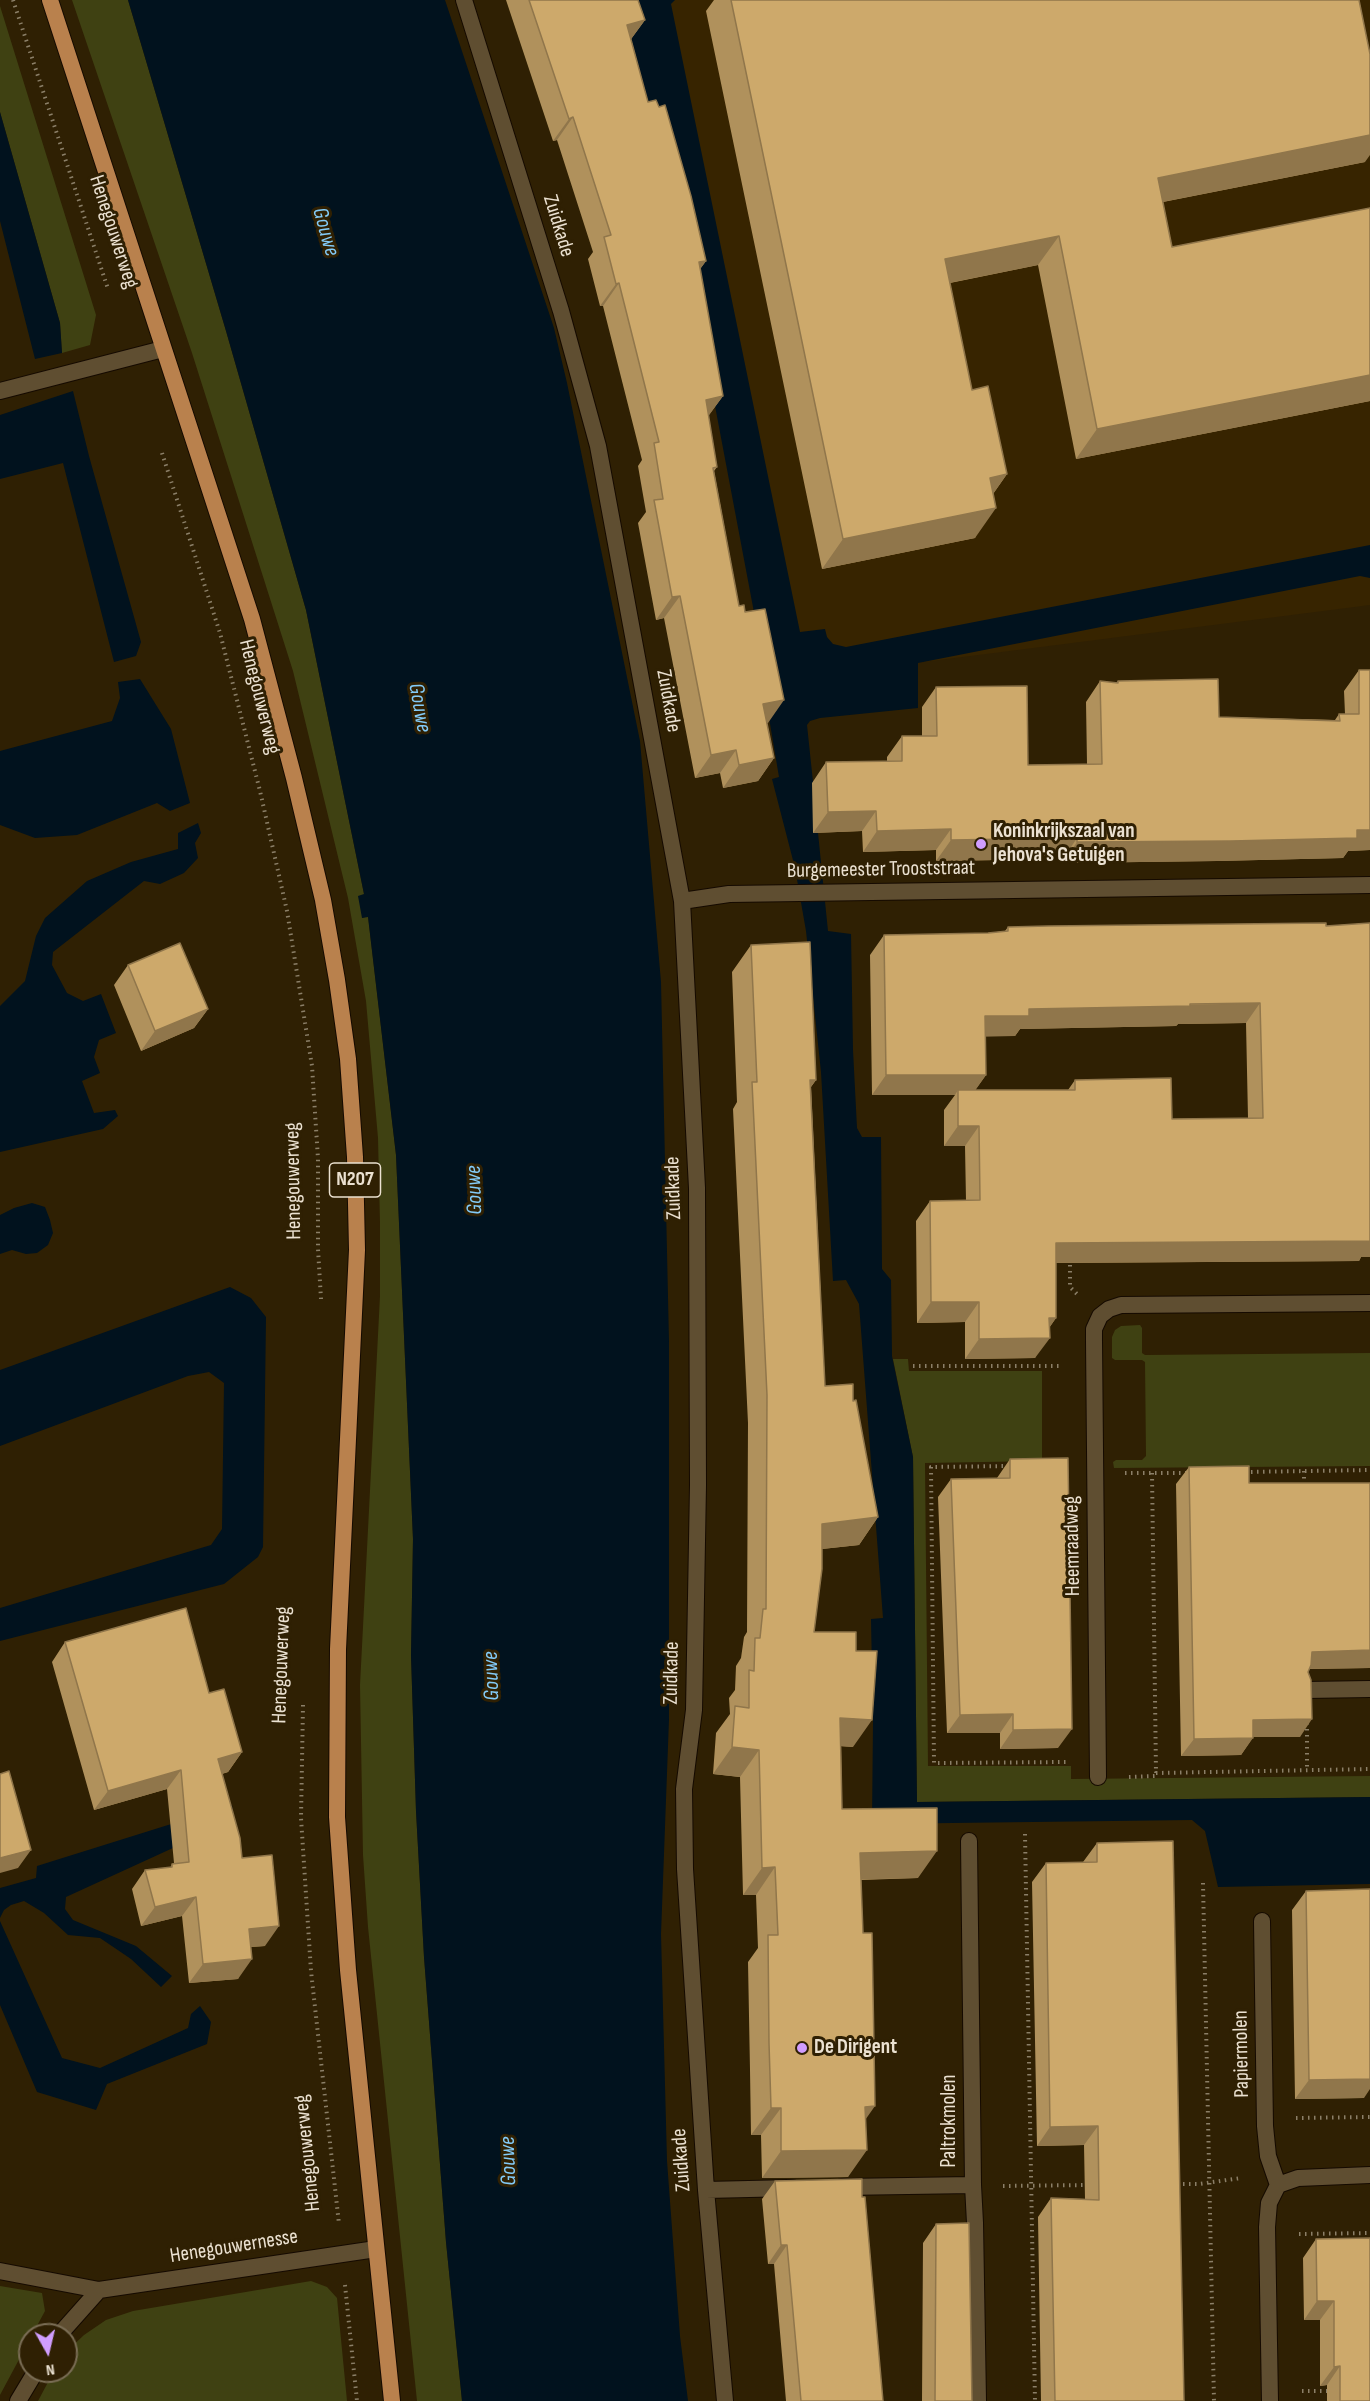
<!DOCTYPE html>
<html>
<head>
<meta charset="utf-8">
<style>
	body { margin:0 }
	#map { position:relative; width:1370px; height:2401px; overflow:hidden; background:#2f2003; font-family:"Sofia Sans Condensed",sans-serif }
	canvas { display:block }
	.north { position:absolute; left:18px; top:2323px; width:60px; height:60px; box-sizing:border-box; background:#2f2003; border:2px solid #7a6d55; border-radius:50%; rotate:172deg; font-size:16px; font-weight:700; line-height:24px; text-align:center; color:#ebe1d1 }
	.north::after { content:''; display:block; margin:auto; width:21px; height:27px; background:#d09dfe; clip-path:polygon(50% 0,100% 100%,50% 72%,0 100%) }
</style>
</head>
<body>
<div id="map">
<canvas width="1370" height="2401"></canvas>
<div class="north">N</div>
</div>
<script>
const context = document.querySelector('canvas').getContext('2d');
context.lineJoin = 'round';
function fillPath(path, color) { context.fillStyle = color; context.fill(path, 'evenodd'); }
const toPath = rows => new Path2D(rows.map(r => 'M' + r).join(''));
function trace(path, color, width, dash) { context.strokeStyle = color; context.lineWidth = width; context.lineCap = dash ? 'butt' : 'round'; context.setLineDash(dash || []); context.stroke(path); }
function label(font, color, halo, rows, align = 'center') {
  context.font = font + ' "Sofia Sans Condensed",sans-serif'; context.lineWidth = 6; context.setLineDash([]); context.textBaseline = 'middle'; context.strokeStyle = halo; context.fillStyle = color; for (const [text, x, y, turn = 0] of rows) {
    context.save(); context.translate(x, y); context.rotate((+turn || 0) * Math.PI / 180); context.textAlign = isNaN(turn) ? turn : align; if (halo) context.strokeText(text, 0, 0); context.fillText(text, 0, 0); context.restore();
  }
}
fillPath(toPath([
	[655,0,1370,0,1370,605,790,679]
]), '#372400');
fillPath(toPath([
	[72,0,128,0,226,331,306,610,364,894,362,918,368,916,396,1155,413,1539,411,1655,416,1811,424,1957,446,2242,462,2401,417,2401,368,1927,363,1855,360,1685,380,1296,380,1223,378,1138,366,1001,348,898,293,671,192,353],
	[0,6,96,315,90,345,62,353,60,323,0,112],
	[1140,1325,1142,1328,1142,1353,1145,1355,1370,1353,1370,1466,1114,1468,1113,1462,1116,1460,1142,1460,1146,1456,1145,1362,1142,1360,1115,1360,1112,1358,1112,1337,1115,1330,1121,1326],
	[893,1359,908,1359,909,1371,1042,1371,1042,1461,925,1463,928,1766,1071,1766,1071,1779,1370,1776,1370,1797,917,1802,913,1457],
	[311,2281,327,2287,337,2298,347,2401,38,2401,54,2371,66,2371,66,2352,84,2335,106,2320,133,2311],
	[0,2286,42,2293,45,2311,32,2335,30,2335,30,2339,0,2395]
]), '#3f4112');
fillPath(toPath([
	[128,0,445,0,554,328,567,383,640,741,661,982,669,1342,669,1719,661,1934,667,2161,680,2336,688,2401,462,2401,446,2242,424,1957,416,1811,411,1655,413,1539,396,1155,368,917,362,918,358,896,364,894,306,610,226,331],
	[616,0,675,0,671,4,800,632,825,629,827,637,833,644,846,647,1370,545,1370,578,1360,576,918,663,918,708,820,718,810,721,807,725,813,782,813,833,818,833,828,931,851,934,853,1050,857,1128,862,1137,881,1137,882,1269,891,1280,892,1356,913,1457,917,1802,1370,1797,1370,1884,1218,1887,1205,1831,1192,1820,872,1824,873,1722,871,1619,883,1618,859,1304,846,1280,833,1281,821,1072,806,931,795,868,772,779,779,777,766,700,770,697,692,284],
	[0,112,60,323,62,353,35,359,0,221],
	[73,391,89,456,141,642,136,656,114,662,63,463,0,479,0,415],
	[140,679,171,729,190,803,170,811,157,803,77,835,35,838,0,825,0,751,112,721,120,698,118,682],
	[198,823,201,833,195,843,198,858,184,873,160,884,144,881,53,952,52,965,67,993,83,1001,101,994,116,1033,99,1040,94,1057,100,1073,82,1081,94,1113,115,1110,118,1116,103,1129,0,1152,0,1006,25,981,36,936,45,918,87,881,131,862,178,849,178,833],
	[32,1203,45,1207,50,1220,53,1233,48,1245,37,1253,26,1254,12,1250,0,1254,0,1215,14,1208],
	[230,1287,251,1298,266,1317,263,1547,258,1557,224,1584,0,1641,0,1608,211,1545,222,1529,224,1383,209,1372,188,1376,0,1446,0,1370],
	[232,1805,234,1820,66,1897,65,1909,73,1920,136,1946,172,1976,161,1987,131,1959,100,1938,68,1935,44,1913,24,1901,11,1905,4,1910,0,1918,0,1888,36,1878,37,1866],
	[0,1921,62,2058,100,2068,188,2028,191,2014,200,2006,211,2022,207,2044,107,2084,96,2110,37,2092,0,2005]
]), '#01121e');
const minor = toPath([
	[464,0,561,311,598,446,682,901,697,1188,698,1485,694,1710,684,1789,685,1869,706,2190,725,2401],
	[0,391,163,349],
	[682,901,729,894,1370,885],
	[1306,1690,1370,1689],
	[1098,1777,1094,1341,1094,1329,1100,1316,1109,1309,1121,1305,1370,1303],
	[969,1841,973,2185,975,2223,978,2401],
	[1262,1921,1265,2126,1268,2156,1278,2185,1269,2203,1267,2227,1270,2401],
	[1278,2185,1298,2178,1370,2175],
	[842,2187,973,2185],
	[706,2190,792,2188],
	[0,2271,99,2290,376,2249],
	[59,2335,99,2290],
	[18,2401,36,2371]
]);
const primary = toPath([
	[50,0,252,619,294,778,323,900,337,980,348,1059,355,1157,357,1250,338,1649,337,1817,348,1970,392,2401]
]);
trace(minor, '#150a00', 18);
trace(primary, '#150a00', 18);
trace(toPath([
	[13,0,108,289],
	[162,453,220,633,260,791,287,911,312,1066,318,1159,318,1249,321,1299],
	[1070,1259,1070,1287,1077,1294],
	[913,1366,1063,1366],
	[1009,1466,931,1467,934,1763,1068,1762],
	[1304,1471,1304,1487],
	[1245,1472,1370,1470],
	[1125,1473,1190,1473],
	[1152,1473,1156,1773],
	[303,1705,301,1818,311,1971,339,2224],
	[1307,1723,1307,1770],
	[1129,1777,1156,1776,1156,1773,1370,1769],
	[1025,1834,1035,2401],
	[1203,1883,1214,2401],
	[1296,2118,1370,2117],
	[1177,2184,1199,2184,1241,2178],
	[1003,2186,1089,2185],
	[1299,2234,1370,2233],
	[345,2285,357,2401],
	[1302,2391,1330,2391]
]), '#8b7f68', 4, [1.5, 4.5]);
trace(minor, '#5f4e31', 16);
trace(primary, '#b9814d', 16);
fillPath(toPath([
	[506,0,638,0,645,20,631,39,648,102,706,261,700,269,723,396,708,416,717,467,714,471,739,606,768,723,767,723,774,758,758,781,723,788,720,773,695,778,664,618,656,620,638,523,646,512,638,466,642,460,603,306,600,306,588,259,593,252,557,140,553,141],
	[714,0,1359,0,1365,162,1163,202,1172,247,1370,208,1370,401,1076,459,1038,265,950,283,972,390,1007,474,993,494,975,538,822,569,706,11],
	[1359,670,1370,670,1370,850,1348,851,1343,858,1217,861,1063,863,1063,859,936,861,936,850,863,852,862,831,813,833,812,783,826,762,887,762,887,757,902,736,922,736,922,707,936,687,1028,765,1087,764,1086,702,1100,681,1116,683,1118,681,1219,717,1335,720,1339,714,1345,714,1344,691],
	[1370,923,1370,1257,1361,1257,1359,1261,1056,1263,1056,1318,1049,1328,1035,1358,965,1359,965,1322,917,1323,916,1221,930,1201,966,1201,965,1146,944,1146,944,1110,955,1095,872,1095,870,955,884,935,988,933,1005,931,1008,927,1326,926],
	[1246,1023,1248,1118,1172,1119,1075,1080,1068,1090,975,1090,986,1075,985,1036,1015,1036,1020,1029,1176,1026,1178,1024],
	[751,945,816,1080,811,1087,825,1386,853,1401,878,1517,859,1545,822,1549,814,1632,853,1747,841,1746,842,1809,918,1878,861,1880,866,2119,848,2177,762,2178,761,2135,751,2135,750,2070,748,1962,758,1948,756,1895,743,1895,740,1777,713,1774,716,1733,730,1714,729,1698,735,1690,736,1666,741,1658,744,1637,747,1632,748,1423,733,1109,737,1102,732,972],
	[128,965,208,1009,194,1028,141,1051,114,985],
	[1010,1459,1058,1748,1000,1749,1000,1733,947,1733,938,1497,951,1479,997,1478],
	[1189,1467,1249,1483,1370,1483,1370,1668,1309,1669,1308,1672,1300,1737,1253,1737,1241,1755,1181,1756,1176,1484],
	[65,1642,209,1693,242,1752,228,1772,222,1774,242,1858,265,1946,251,1947,238,1979,189,1983,182,1916,141,1926,132,1889,145,1870,170,1868,172,1864,174,1863,167,1789,94,1810,52,1662],
	[1097,1843,1184,2401,1041,2401,1038,2217,1051,2198,1085,2199,1084,2145,1037,2146,1032,1882,1046,1863,1083,1862],
	[1306,1891,1364,2098,1295,2099,1292,1910],
	[775,2181,862,2197,883,2401,786,2401,774,2264,768,2264,762,2199],
	[936,2224,972,2401,922,2401,923,2243],
	[1316,2239,1370,2401,1327,2401,1327,2385,1320,2386,1320,2320,1304,2320,1303,2258]
]), '#b0915c');
fillPath(toPath([
	[645,20,629,42,627,25],
	[573,117,557,140,553,141,569,119],
	[1370,135,1370,155,1365,162,1137,207,1158,178],
	[1059,236,1038,265,924,288,945,259],
	[706,261,690,283,699,262],
	[619,283,603,306,600,306,616,284],
	[1370,375,1370,401,1076,459,1097,429],
	[723,396,707,418,706,400],
	[1007,474,986,504,990,478],
	[996,508,975,538,822,569,843,539],
	[680,596,664,618,656,620,672,597],
	[784,700,768,723,747,727,763,704],
	[736,750,720,773,695,778,711,755],
	[774,758,758,781,723,788,739,765],
	[876,811,862,831,813,833,828,812],
	[951,829,936,850,863,852,877,831],
	[1357,830,1370,830,1370,850,1348,851,1343,858,1217,861,1063,863,1077,842],
	[1077,838,1063,859,936,861,951,840],
	[1260,1003,1246,1023,1178,1024,1176,1026,1020,1029,1015,1036,970,1037,985,1016,1029,1009],
	[208,1009,194,1028,141,1051,155,1031],
	[886,1075,986,1075,972,1095,958,1090,955,1095,872,1095],
	[810,1080,816,1080,796,1107],
	[958,1126,979,1126,965,1146,944,1146],
	[1370,1241,1370,1257,1361,1257,1359,1261,1042,1263,1056,1243],
	[931,1302,979,1302,965,1322,917,1323],
	[1049,1318,1056,1318,1042,1338,1050,1338,1035,1358,965,1359,979,1339],
	[878,1517,859,1545,803,1551,822,1524],
	[1370,1650,1370,1668,1299,1669,1312,1652],
	[1013,1714,1000,1733,947,1733,960,1715],
	[840,1718,872,1720,853,1747,821,1745],
	[1312,1719,1300,1737,1240,1737,1253,1720],
	[1072,1729,1058,1748,1000,1749,1013,1730],
	[1253,1738,1241,1755,1181,1756,1194,1739],
	[732,1747,759,1750,740,1777,713,1774],
	[242,1752,228,1772,204,1779,218,1759],
	[181,1770,167,1789,94,1810,108,1791],
	[31,1850,18,1868,0,1873,0,1858],
	[937,1851,918,1878,841,1880,860,1853],
	[775,1867,756,1895,743,1895,762,1868],
	[196,1897,182,1916,141,1926,155,1907],
	[279,1926,265,1946,236,1948,249,1929],
	[252,1959,238,1979,189,1983,203,1964],
	[1370,2070,1370,2089,1364,2098,1295,2099,1309,2080],
	[875,2106,856,2133,865,2107],
	[771,2108,781,2108,761,2135,751,2135],
	[1098,2126,1084,2145,1037,2146,1050,2127],
	[867,2150,848,2177,762,2178,781,2151],
	[781,2245,787,2245,774,2264,768,2264],
	[1317,2301,1334,2301,1320,2320,1304,2320],
	[1340,2366,1327,2385,1320,2386,1334,2367]
]), '#90764b');
const building = toPath([
	[529,0,638,0,645,20,627,25,648,102,656,100,659,107,665,105,691,196,706,261,699,262,723,396,706,400,717,467,713,468,739,606,744,605,745,612,765,609,784,700,763,704,774,758,739,765,736,750,711,755,680,596,672,597,654,500,663,499,654,443,659,442,619,283,616,284,604,237,611,235,573,117,569,119,529,0],
	[731,0,1359,0,1370,54,1370,135,1158,178,1172,247,1370,208,1370,375,1097,429,1059,236,945,259,972,390,988,386,1007,474,990,478,996,508,843,539,731,0],
	[1359,670,1370,670,1370,830,1357,830,1357,838,1231,841,1077,842,1077,838,951,840,951,829,877,831,876,811,828,812,826,762,902,761,902,736,937,736,936,687,1027,686,1028,765,1102,764,1100,681,1118,683,1118,681,1218,679,1219,717,1340,721,1339,714,1359,714,1359,670],
	[1326,923,1326,926,1370,923,1370,1241,1056,1243,1056,1318,1049,1318,1050,1338,979,1339,979,1302,931,1302,930,1201,980,1200,979,1126,958,1126,958,1090,1075,1090,1075,1080,1171,1078,1172,1119,1263,1118,1260,1003,1190,1004,1190,1006,1029,1009,1029,1016,985,1016,986,1075,886,1075,884,935,988,933,1008,931,1008,927,1048,926,1326,923],
	[810,942,816,1080,810,1080,825,1386,853,1384,853,1401,856,1400,878,1517,822,1524,822,1569,814,1632,856,1632,856,1651,877,1651,872,1720,840,1718,842,1809,937,1808,937,1851,860,1853,863,1933,872,1933,875,2106,865,2107,867,2150,781,2151,781,2108,771,2108,769,2043,768,1935,778,1935,775,1867,762,1868,759,1750,732,1747,735,1706,749,1708,749,1670,754,1671,755,1638,760,1638,763,1609,766,1609,767,1395,752,1082,757,1082,751,945,810,942],
	[180,943,208,1009,155,1031,128,965,180,943],
	[1068,1458,1072,1729,1013,1730,1013,1714,960,1715,951,1479,1010,1478,1010,1459,1068,1458],
	[1249,1466,1249,1483,1370,1483,1370,1650,1312,1652,1311,1665,1308,1672,1311,1680,1312,1719,1253,1720,1253,1738,1194,1739,1189,1467,1249,1466],
	[186,1608,209,1693,224,1689,242,1752,218,1759,240,1838,242,1858,272,1855,279,1926,249,1929,252,1959,203,1964,196,1897,155,1907,145,1870,172,1867,172,1864,189,1862,181,1770,108,1791,65,1642,186,1608],
	[9,1771,31,1850,0,1858,0,1774,9,1771],
	[1173,1841,1184,2401,1055,2401,1051,2198,1099,2200,1098,2126,1050,2127,1046,1863,1097,1862,1097,1843,1173,1841],
	[1370,1889,1370,2079,1309,2080,1306,1891,1370,1889],
	[862,2179,862,2197,865,2197,883,2401,801,2401,787,2245,781,2245,775,2181,862,2179],
	[969,2223,972,2401,935,2401,936,2224,969,2223],
	[1370,2238,1370,2401,1340,2401,1340,2366,1334,2367,1334,2301,1317,2301,1316,2239,1370,2238]
]);
fillPath(building, '#cda96b');
trace(building, '#90764b', 1.5);
for (const [x, y, r, color] of [
	[981,844,6,"#d09dfe"],
	[802,2048,6,"#d09dfe"]
]) { const dot = new Path2D(); dot.arc(x, y, r, 0, 2 * Math.PI); context.fillStyle = color; context.fill(dot); trace(dot, '#2f2003', 2); }
for (const [x, y, w] of [
	[355,1180,51]
]) { const box = new Path2D(); box.roundRect(x - w / 2, y - 17, w, 34, 4.5); context.fillStyle = '#2f2003'; context.fill(box); trace(box, '#ebe1d1', 1.5); }
label('bold 20px', '#ebe1d1', null, [
	["N207",355,1180]
]);
label('21px', '#ebe1d1', '#2f2003', [
	["Zuidkade",558,226,73],
	["Henegouwerweg",113,232,72],
	["Henegouwerweg",259,697,76],
	["Zuidkade",668,701,80],
	["Burgemeester Trooststraat",881,870,-1],
	["Henegouwerweg",294,1181,-91],
	["Zuidkade",674,1188,-92],
	["Heemraadweg",1073,1546,-91],
	["Henegouwerweg",282,1665,-88],
	["Zuidkade",672,1673,-89],
	["Papiermolen",1242,2054,-91],
	["Paltrokmolen",950,2121,-90],
	["Henegouwerweg",308,2153,-96],
	["Zuidkade",682,2160,-94],
	["Henegouwernesse",234,2247,-9]
]);
label('bold 21px', '#ebe1d1', '#2f2003', [
	["Koninkrijkszaal van",993,832],
	["Jehova's Getuigen",993,856],
	["De Dirigent",814,2048]
], 'left');
label('italic 22px', '#83cbf8', '#2f2003', [
	["Gouwe",325,232,74],
	["Gouwe",419,708,80],
	["Gouwe",475,1190,-92],
	["Gouwe",492,1676,-92],
	["Gouwe",509,2161,-92]
]);
</script>
</body>
</html>
